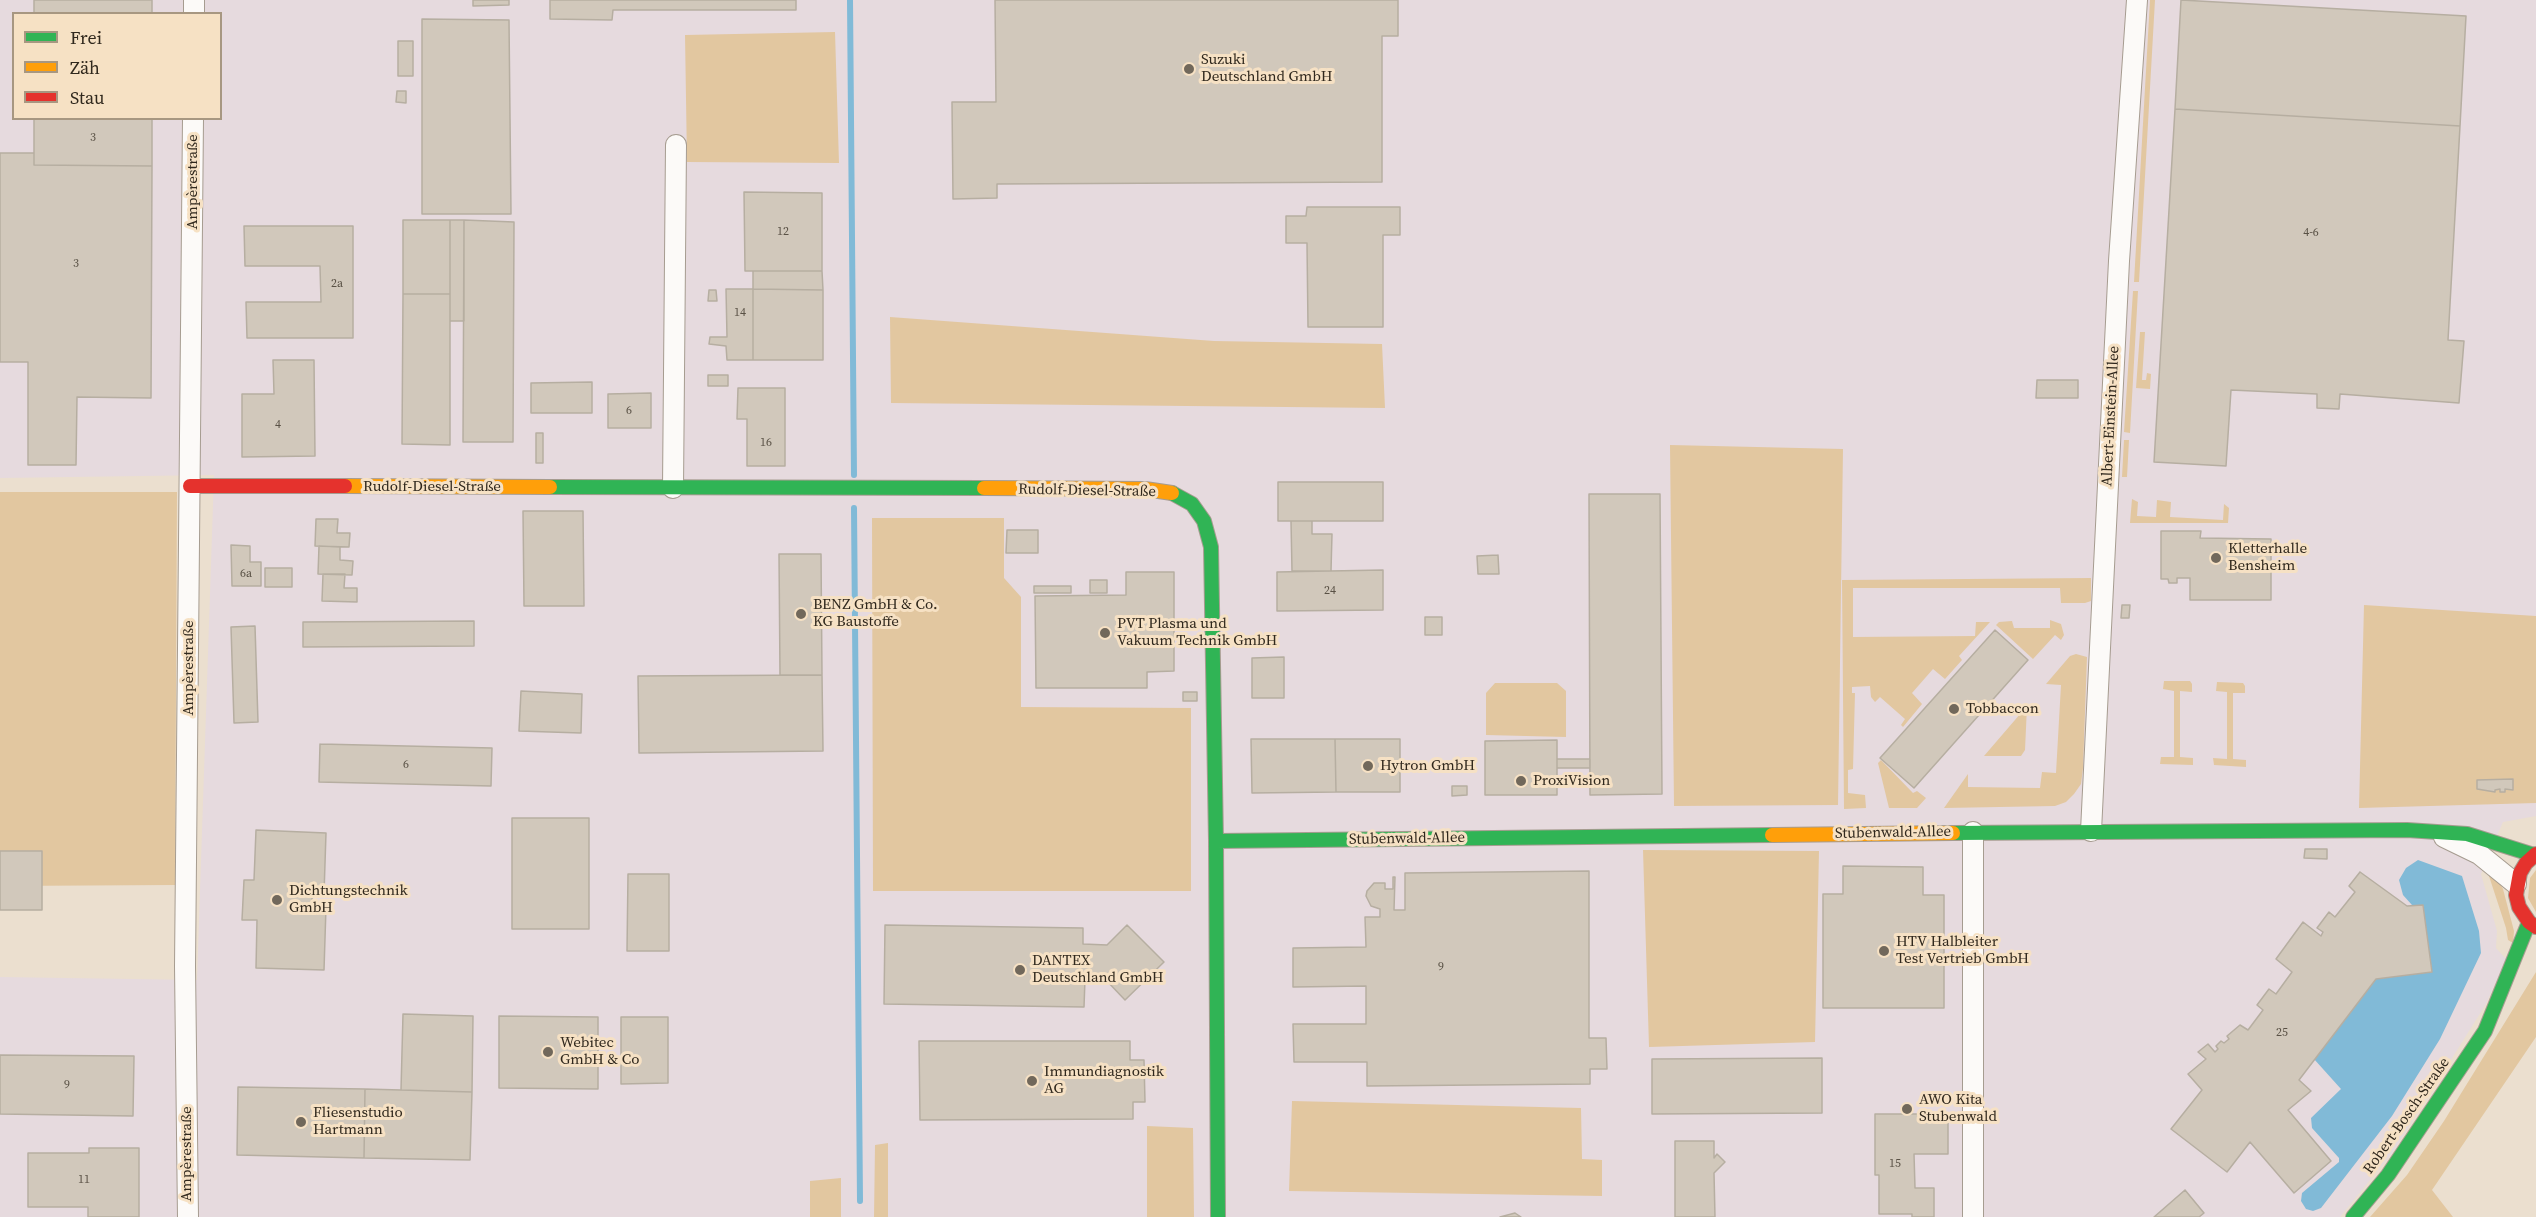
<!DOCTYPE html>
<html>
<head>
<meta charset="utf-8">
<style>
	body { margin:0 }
	#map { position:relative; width:2536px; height:1217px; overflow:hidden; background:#ebdfcf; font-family:"Source Serif 4",serif }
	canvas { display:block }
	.legend { position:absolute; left:12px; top:12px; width:210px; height:108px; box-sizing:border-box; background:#f6e1c4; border:2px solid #a79781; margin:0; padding:8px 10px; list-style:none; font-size:18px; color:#30281d }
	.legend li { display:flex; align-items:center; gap:12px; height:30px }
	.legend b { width:30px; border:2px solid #a79781 }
</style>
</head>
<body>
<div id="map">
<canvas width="2536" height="1217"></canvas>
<ul class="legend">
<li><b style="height:8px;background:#30b455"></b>Frei</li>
<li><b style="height:8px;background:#ff9f0a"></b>Zäh</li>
<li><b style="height:8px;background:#e5322d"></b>Stau</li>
</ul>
</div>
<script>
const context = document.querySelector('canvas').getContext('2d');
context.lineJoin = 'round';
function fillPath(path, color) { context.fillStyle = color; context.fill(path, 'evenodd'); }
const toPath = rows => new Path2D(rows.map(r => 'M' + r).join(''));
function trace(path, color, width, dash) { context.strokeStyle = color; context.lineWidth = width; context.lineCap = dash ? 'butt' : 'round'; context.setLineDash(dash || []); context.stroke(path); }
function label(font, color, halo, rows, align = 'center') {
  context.font = font + ' "Source Serif 4",serif'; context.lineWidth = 6; context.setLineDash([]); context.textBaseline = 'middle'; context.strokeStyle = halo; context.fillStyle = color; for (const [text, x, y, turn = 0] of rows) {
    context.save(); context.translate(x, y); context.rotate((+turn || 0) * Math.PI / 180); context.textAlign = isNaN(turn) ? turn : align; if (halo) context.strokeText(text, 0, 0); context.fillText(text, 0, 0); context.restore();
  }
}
fillPath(toPath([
	[0,0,2536,0,2536,816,2503,822,2481,874,2497,931,2496,948,2506,959,2486,1004,2393,1152,2340,1217,0,1217,0,977,197,980,214,475,0,478],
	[14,14,220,14,220,118,14,118]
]), '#e6dade');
fillPath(toPath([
	[2150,0,2155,0,2139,282,2134,282],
	[835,32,839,163,687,162,685,35],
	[2133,291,2138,291,2130,433,2124,432],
	[890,317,1214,341,1382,344,1385,408,891,403],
	[2140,332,2145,332,2142,380,2146,380,2147,373,2151,374,2150,389,2136,388],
	[2124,440,2129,440,2127,477,2122,477],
	[1670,445,1843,449,1838,805,1674,806],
	[0,492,177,492,175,885,0,886],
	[2132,499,2138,502,2137,516,2156,517,2157,500,2171,502,2170,517,2223,520,2224,504,2229,508,2228,523,2130,523],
	[872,518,1004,518,1004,578,1021,597,1021,707,1191,708,1191,891,873,891],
	[2091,578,2091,601,2085,603,2061,603,2060,588,1853,588,1853,637,1975,636,1976,622,1990,622,1959,656,1962,660,1945,679,1933,669,1912,693,1922,704,1903,727,1901,725,1905,719,1880,697,1875,702,1871,697,1870,686,1852,687,1852,693,1855,693,1853,769,1848,770,1848,793,1865,795,1866,808,1844,809,1842,580],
	[2364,605,2536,616,2536,803,2359,808],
	[2050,620,2061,624,2064,635,2061,640,2055,635,2033,659,1996,625,1999,622,2012,621,2014,628,2050,628],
	[2076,654,2087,657,2083,768,2081,784,2074,794,2066,802,2055,806,1944,808,1968,774,1968,787,2040,788,2042,772,2056,773,2061,685,2046,684,2070,656],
	[2164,681,2190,681,2192,684,2192,692,2180,691,2180,757,2193,758,2193,765,2160,764,2161,757,2174,757,2174,691,2163,689],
	[2217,682,2243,683,2245,686,2245,693,2233,693,2233,759,2246,760,2246,767,2214,765,2213,758,2227,759,2227,692,2216,691],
	[1495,683,1557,683,1566,691,1566,737,1486,735,1486,693],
	[2027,706,2025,750,2021,756,1984,756],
	[1881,760,1913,793,1917,791,1926,798,1917,808,1889,808,1878,763],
	[1643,850,1819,851,1815,1042,1649,1047],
	[2536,870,2536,912,2528,898,2530,878],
	[2491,872,2500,883,2503,889,2514,931,2513,943,2508,940,2506,928,2489,876],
	[2536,972,2536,1037,2432,1190,2453,1217,2370,1217,2407,1175,2444,1121],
	[1292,1101,1581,1108,1582,1159,1602,1160,1602,1196,1289,1191],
	[1147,1126,1193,1128,1194,1217,1147,1217],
	[888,1143,888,1217,874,1217,875,1145],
	[841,1178,841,1217,810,1217,810,1181]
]), '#e2c7a0');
fillPath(toPath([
	[2418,860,2462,876,2479,931,2481,953,2440,1039,2392,1116,2321,1208,2313,1211,2306,1209,2301,1201,2302,1193,2339,1162,2339,1158,2312,1128,2311,1118,2341,1089,2314,1059,2376,979,2432,972,2423,905,2412,905,2403,895,2399,880,2406,868]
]), '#81bad7');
trace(toPath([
	[850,0,854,475],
	[854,508,860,1201]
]), '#81bad7', 6);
const building = toPath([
	[34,0,152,0,152,14,34,14,34,0],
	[473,0,509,0,509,5,473,6,473,0],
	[550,0,796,0,796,10,613,10,612,20,550,19,550,0],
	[995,0,1398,0,1398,36,1382,36,1382,182,997,184,997,198,953,199,952,102,996,102,995,0],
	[2181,0,2466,16,2460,126,2175,109,2181,0],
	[422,19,509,20,511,214,422,214,422,19],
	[398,41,413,41,413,76,398,76,398,41],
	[397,91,406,91,406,103,396,102,397,91],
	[2175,109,2460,126,2448,340,2464,341,2459,403,2340,394,2339,409,2317,408,2317,394,2231,390,2226,466,2154,462,2175,109],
	[34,118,152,118,152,166,34,165,34,118],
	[0,153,34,153,34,165,152,166,151,398,77,397,76,465,28,465,28,362,0,362,0,153],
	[744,192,822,193,822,271,745,271,744,192],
	[1307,207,1400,207,1400,235,1383,235,1383,327,1308,327,1307,243,1286,243,1286,216,1306,216,1307,207],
	[403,220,450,220,450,294,403,294,403,220],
	[450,220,464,220,464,321,450,321,450,220],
	[464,220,514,222,513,442,463,442,464,220],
	[244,226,353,226,353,338,247,338,246,302,321,302,320,266,245,266,244,226],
	[753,271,822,271,823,290,753,289,753,271],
	[726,289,753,289,753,360,727,360,726,346,709,344,710,337,727,337,726,289],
	[753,289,823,290,823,360,753,360,753,289],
	[709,290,716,290,717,301,708,301,709,290],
	[403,294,450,294,450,445,402,444,403,294],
	[273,360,314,360,315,456,242,457,242,394,274,394,273,360],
	[708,375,728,375,728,386,708,386,708,375],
	[2037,380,2078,380,2078,398,2036,398,2037,380],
	[592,382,592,413,531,413,531,383,592,382],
	[738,388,785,388,785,466,747,466,747,419,737,419,738,388],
	[651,393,651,428,608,428,608,394,651,393],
	[536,433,543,433,543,463,536,463,536,433],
	[1278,482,1383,482,1383,521,1278,521,1278,482],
	[1589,494,1660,494,1662,794,1590,795,1589,494],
	[523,511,583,511,584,606,524,606,523,511],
	[316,519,338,519,337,533,350,533,349,547,315,546,316,519],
	[1291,521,1312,521,1312,534,1332,534,1331,571,1292,571,1291,521],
	[1007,530,1038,530,1038,553,1006,553,1007,530],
	[2161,531,2201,531,2200,538,2271,539,2271,600,2190,600,2190,578,2177,578,2177,583,2169,583,2168,579,2161,579,2161,531],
	[231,545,250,546,250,562,261,562,261,586,232,586,231,545],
	[319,546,340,547,340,560,353,561,352,575,318,574,319,546],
	[779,554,821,554,822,675,780,675,779,554],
	[1498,555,1499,574,1478,574,1477,556,1498,555],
	[265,568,292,568,292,587,265,587,265,568],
	[1383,570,1383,610,1277,611,1277,572,1383,570],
	[1126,572,1174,572,1174,671,1147,672,1147,688,1036,688,1035,596,1126,595,1126,572],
	[323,574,345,574,344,588,357,588,357,602,322,601,323,574],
	[1090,580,1107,580,1107,593,1090,593,1090,580],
	[1034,586,1071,586,1071,593,1034,593,1034,586],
	[2122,605,2130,605,2129,618,2121,618,2122,605],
	[1425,617,1442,617,1442,635,1425,635,1425,617],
	[474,621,474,646,303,647,303,622,474,621],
	[255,626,258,722,234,723,231,627,255,626],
	[1995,630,2028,660,1914,788,1880,758,1995,630],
	[1284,657,1284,698,1252,698,1252,658,1284,657],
	[822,675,823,751,639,753,638,676,822,675],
	[521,691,582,694,581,733,519,731,521,691],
	[1183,692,1197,692,1197,701,1183,701,1183,692],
	[1251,739,1335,739,1336,792,1252,793,1251,739],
	[1335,739,1400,739,1400,792,1336,792,1335,739],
	[1557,740,1557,795,1485,795,1485,741,1557,740],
	[320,744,492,748,491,786,319,782,320,744],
	[1557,759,1590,759,1590,768,1557,768,1557,759],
	[2513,779,2513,790,2505,789,2505,792,2500,792,2500,789,2495,790,2495,792,2477,789,2477,780,2513,779],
	[1452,786,1467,786,1467,795,1452,796,1452,786],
	[512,818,589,818,589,929,512,929,512,818],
	[256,830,326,833,324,894,312,893,312,906,326,907,324,970,256,968,257,920,242,920,244,880,254,880,256,830],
	[2305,849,2327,849,2327,859,2304,858,2305,849],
	[0,851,42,851,42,910,0,910,0,851],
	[1843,866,1923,867,1923,895,1944,895,1944,1008,1823,1008,1823,894,1843,894,1843,866],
	[1589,871,1589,1038,1606,1038,1607,1069,1590,1069,1590,1084,1367,1086,1367,1062,1294,1062,1293,1024,1366,1024,1366,986,1293,987,1293,948,1366,947,1365,917,1380,917,1380,909,1371,906,1366,896,1367,891,1374,883,1385,883,1385,889,1393,889,1393,877,1395,877,1394,910,1405,910,1405,873,1589,871],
	[2360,872,2407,906,2423,905,2432,972,2376,979,2299,1080,2311,1091,2288,1110,2331,1161,2294,1193,2250,1142,2227,1172,2171,1129,2202,1090,2188,1074,2206,1059,2198,1052,2208,1044,2215,1052,2218,1049,2216,1046,2221,1041,2224,1043,2229,1039,2227,1036,2240,1025,2248,1030,2263,1010,2257,1005,2269,989,2276,994,2292,972,2276,959,2303,922,2321,936,2323,932,2317,928,2329,912,2335,917,2355,892,2349,886,2360,872],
	[628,874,669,874,669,951,627,951,628,874],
	[885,925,1083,928,1083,944,1107,945,1127,925,1164,962,1125,1000,1105,979,1085,979,1084,1007,884,1004,885,925],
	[403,1014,473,1016,472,1092,401,1090,403,1014],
	[499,1016,598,1017,598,1089,499,1088,499,1016],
	[621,1017,668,1017,668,1083,621,1084,621,1017],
	[919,1041,1130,1041,1130,1060,1144,1060,1145,1102,1133,1102,1133,1119,920,1120,919,1041],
	[0,1055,134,1056,133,1116,0,1114,0,1055],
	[1822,1058,1822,1113,1652,1114,1652,1059,1822,1058],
	[238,1087,365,1089,364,1158,237,1155,238,1087],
	[365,1089,472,1092,470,1160,364,1158,365,1089],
	[1875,1114,1948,1114,1948,1154,1914,1154,1915,1188,1934,1188,1934,1217,1912,1217,1912,1214,1879,1214,1879,1175,1875,1175,1875,1114],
	[1675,1141,1714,1141,1714,1158,1717,1154,1725,1162,1714,1173,1715,1217,1675,1217,1675,1141],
	[89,1148,139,1148,139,1217,88,1217,88,1207,28,1207,28,1153,89,1153,89,1148],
	[2185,1190,2204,1213,2199,1217,2154,1217,2185,1190],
	[1515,1213,1521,1217,1500,1217,1515,1213]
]);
fillPath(building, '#d1c8bb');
trace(building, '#b6aea1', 1.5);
const street = toPath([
	[194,14,194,0],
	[673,488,676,145],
	[2091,831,2119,261,2137,0],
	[2444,837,2479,854,2516,884],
	[188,1217,185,966,193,118],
	[1973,1217,1973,832]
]);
const fast = toPath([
	[550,487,984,488],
	[1172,493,1192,504,1204,521,1211,547,1216,841,1218,1217],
	[1953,833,2407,830,2467,834,2534,855],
	[1216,841,1772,835],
	[2353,1217,2388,1175,2485,1031,2529,922]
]);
const slow = toPath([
	[345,486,550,487],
	[984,488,1145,489,1172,493],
	[1772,835,1953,833]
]);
const jam = toPath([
	[190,486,345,486],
	[2536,854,2526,863,2520,873,2516,895,2519,907,2529,922,2536,927]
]);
trace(street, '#a69c90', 22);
trace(fast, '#a69c90', 16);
trace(slow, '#a69c90', 16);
trace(jam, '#a69c90', 16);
trace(street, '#fcfaf8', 20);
trace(fast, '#30b455', 14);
trace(slow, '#ff9f0a', 14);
trace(jam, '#e5322d', 14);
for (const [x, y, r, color] of [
	[1189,69,6,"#71685b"],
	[2216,558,6,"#71685b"],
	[801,614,6,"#71685b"],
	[1105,633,6,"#71685b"],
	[1954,709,6,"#71685b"],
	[1368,766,6,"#71685b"],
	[1521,781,6,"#71685b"],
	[277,900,6,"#71685b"],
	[1884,951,6,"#71685b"],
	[1020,970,6,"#71685b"],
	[548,1052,6,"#71685b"],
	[1032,1081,6,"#71685b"],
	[1907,1109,6,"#71685b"],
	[301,1122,6,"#71685b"]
]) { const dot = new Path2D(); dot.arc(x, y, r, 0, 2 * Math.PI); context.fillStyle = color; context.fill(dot); trace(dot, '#f6e1c4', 2); }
label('12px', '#595145', null, [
	["3",93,138],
	["12",783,232],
	["4-6",2311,233],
	["3",76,264],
	["2a",337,284],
	["14",740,313],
	["6",629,411],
	["4",278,425],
	["16",766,443],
	["6a",246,574],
	["24",1330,591],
	["6",406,765],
	["9",1441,967],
	["25",2282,1033],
	["9",67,1085],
	["15",1895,1164],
	["11",84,1180]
]);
label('15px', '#30281d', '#f6e1c4', [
	["Suzuki",1201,60],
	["Deutschland GmbH",1201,77],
	["Kletterhalle",2228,549],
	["Bensheim",2228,566],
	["BENZ GmbH & Co.",813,605],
	["KG Baustoffe",813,622],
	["PVT Plasma und",1117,624],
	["Vakuum Technik GmbH",1117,641],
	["Tobbaccon",1966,709],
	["Hytron GmbH",1380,766],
	["ProxiVision",1533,781],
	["Dichtungstechnik",289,891],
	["GmbH",289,908],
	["HTV Halbleiter",1896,942],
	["Test Vertrieb GmbH",1896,959],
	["DANTEX",1032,961],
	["Deutschland GmbH",1032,978],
	["Webitec",560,1043],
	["GmbH & Co",560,1060],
	["Immundiagnostik",1044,1072],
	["AG",1044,1089],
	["AWO Kita",1919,1100],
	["Stubenwald",1919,1117],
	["Fliesenstudio",313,1113],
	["Hartmann",313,1130]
], 'left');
label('15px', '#30281d', '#f6e1c4', [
	["Ampèrestraße",193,182,-90],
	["Albert-Einstein-Allee",2111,416,-87],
	["Rudolf-Diesel-Straße",432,487],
	["Rudolf-Diesel-Straße",1087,491,1],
	["Ampèrestraße",189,668,-90],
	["Stubenwald-Allee",1893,833,-1],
	["Stubenwald-Allee",1407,839,-1],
	["Robert-Bosch-Straße",2407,1116,-55],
	["Ampèrestraße",187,1154,-90]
]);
</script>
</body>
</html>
